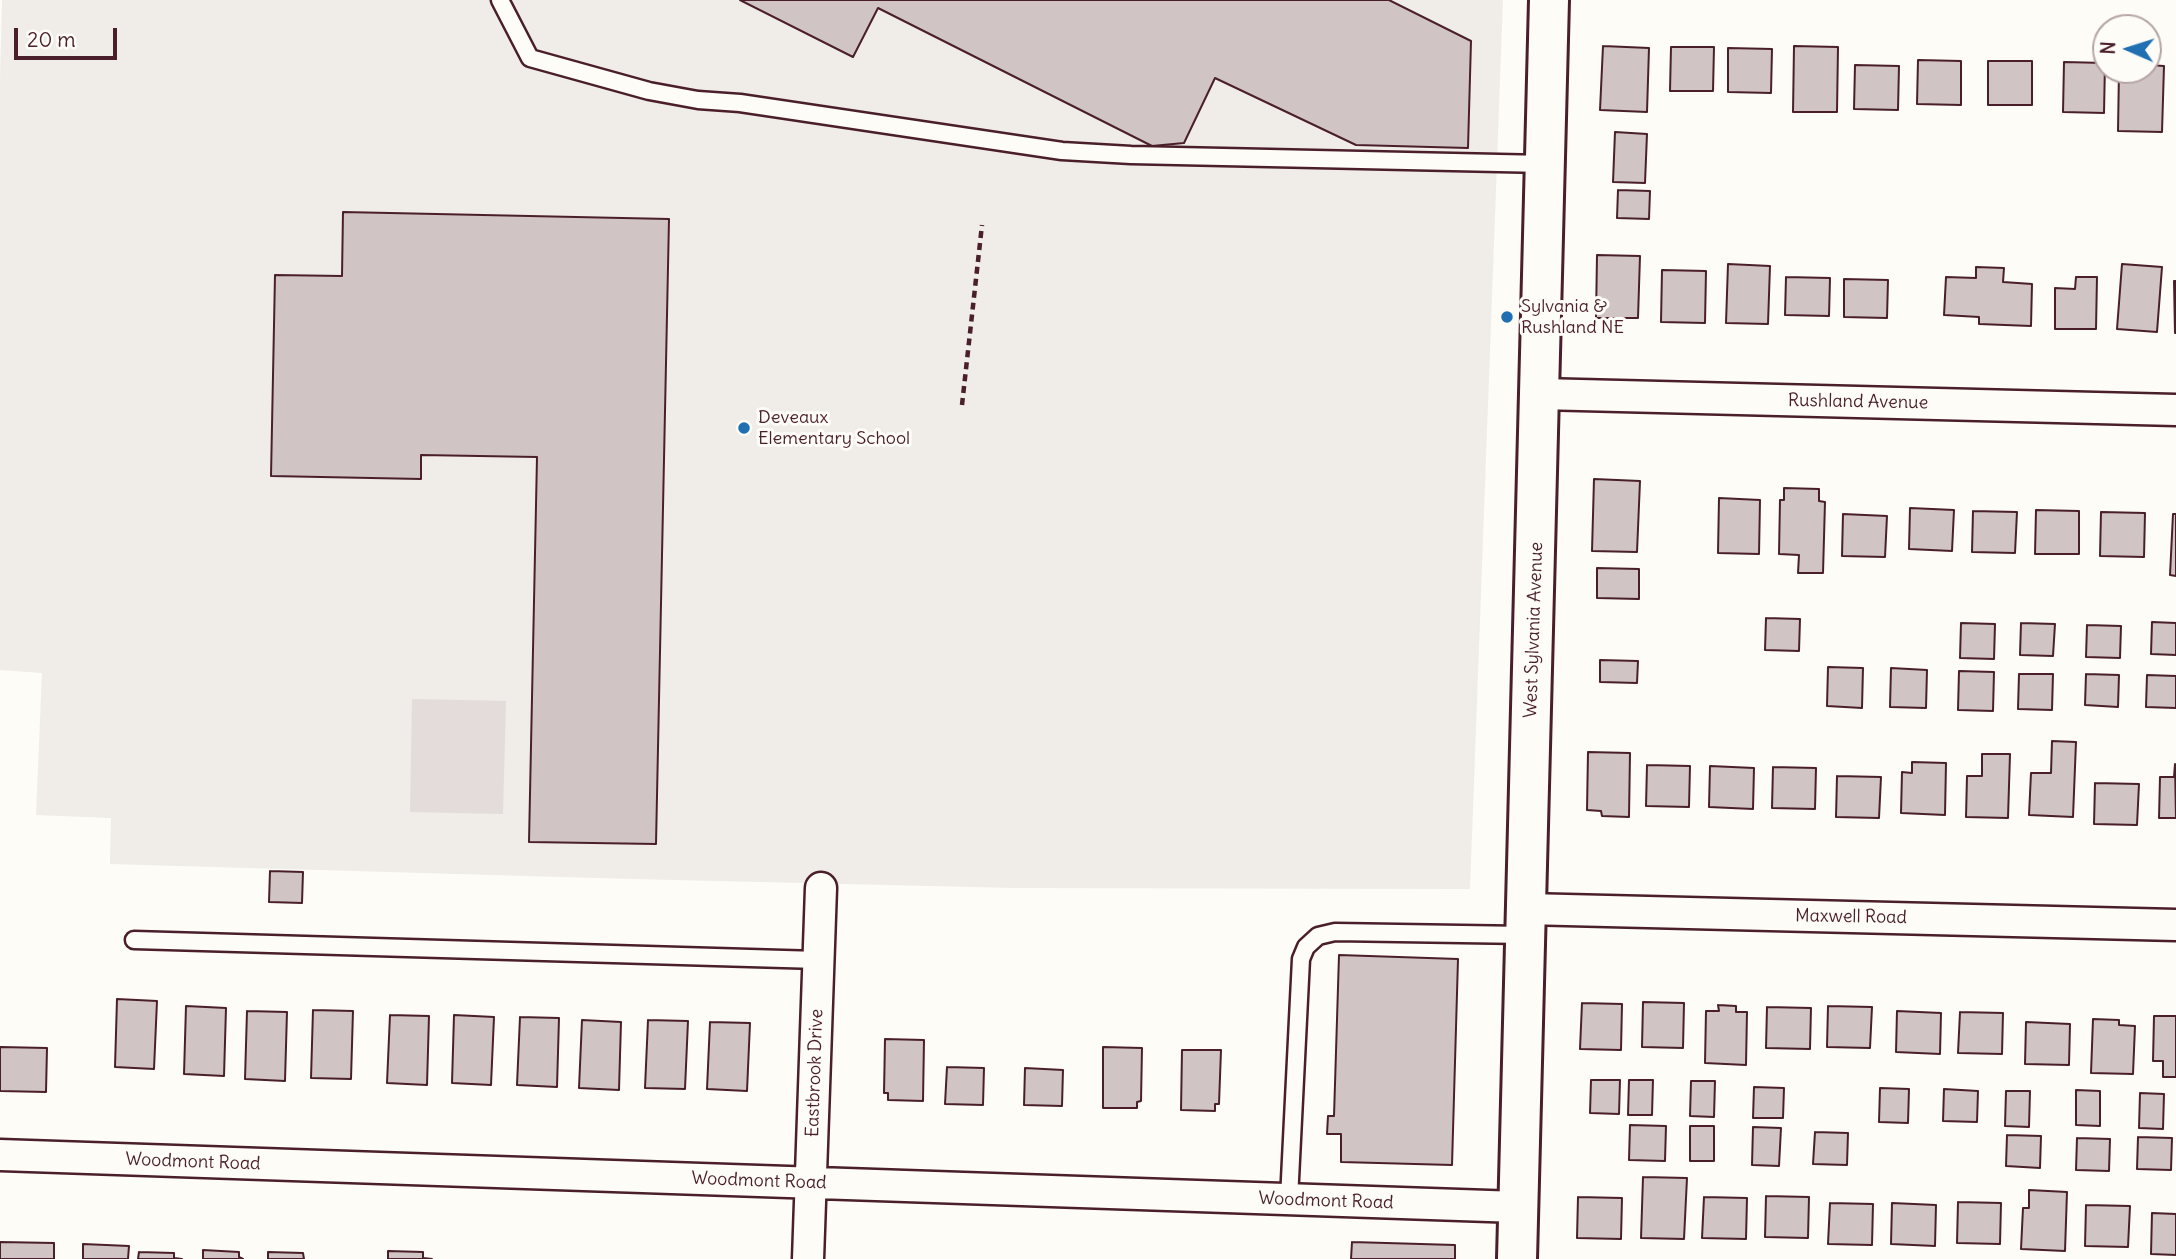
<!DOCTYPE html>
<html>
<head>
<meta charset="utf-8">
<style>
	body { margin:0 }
	#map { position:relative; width:2176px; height:1259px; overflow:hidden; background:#fdfcf7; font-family:Delius,sans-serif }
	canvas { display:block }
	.north { position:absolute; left:2092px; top:14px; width:70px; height:70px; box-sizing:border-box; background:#fdfcf7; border:2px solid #b5a4a5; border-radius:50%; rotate:273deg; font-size:19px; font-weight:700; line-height:28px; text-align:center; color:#4a1f2b }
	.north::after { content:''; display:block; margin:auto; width:24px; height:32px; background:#1f6fb2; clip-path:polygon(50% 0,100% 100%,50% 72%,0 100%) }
	.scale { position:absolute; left:14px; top:28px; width:103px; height:32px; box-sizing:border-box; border:4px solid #4a1f2b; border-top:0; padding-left:9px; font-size:21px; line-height:24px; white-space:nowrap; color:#4a1f2b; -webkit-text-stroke:5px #fdfcf7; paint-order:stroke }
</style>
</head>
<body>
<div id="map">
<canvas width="2176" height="1259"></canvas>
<div class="north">N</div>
<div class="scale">20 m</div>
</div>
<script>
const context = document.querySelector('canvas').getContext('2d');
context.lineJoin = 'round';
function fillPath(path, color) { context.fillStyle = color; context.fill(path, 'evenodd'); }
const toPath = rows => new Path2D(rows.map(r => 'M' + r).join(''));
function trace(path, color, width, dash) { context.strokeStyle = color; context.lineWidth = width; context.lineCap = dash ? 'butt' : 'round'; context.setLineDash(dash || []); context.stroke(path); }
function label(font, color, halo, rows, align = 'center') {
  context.font = font + ' Delius,sans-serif'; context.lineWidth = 6; context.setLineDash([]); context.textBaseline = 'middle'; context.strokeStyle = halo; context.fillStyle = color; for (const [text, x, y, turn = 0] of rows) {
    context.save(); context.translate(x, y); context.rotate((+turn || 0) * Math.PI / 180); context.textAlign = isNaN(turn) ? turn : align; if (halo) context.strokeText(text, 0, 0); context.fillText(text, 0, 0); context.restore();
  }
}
fillPath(toPath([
	[2,0,1503,0,1470,889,1016,888,633,879,110,864,111,818,36,815,42,673,0,670,0,80]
]), '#f0ece8');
fillPath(toPath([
	[412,699,506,701,503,814,410,812]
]), '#e3dcda');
const building = toPath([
	[740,0,1389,0,1471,41,1468,148,1356,145,1215,78,1184,143,1152,146,878,8,853,57,740,0],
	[1603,46,1649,48,1647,112,1600,110,1603,46],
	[1794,46,1838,47,1837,112,1793,112,1794,46],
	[1671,47,1714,47,1713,91,1670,91,1671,47],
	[1728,48,1772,49,1771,93,1728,92,1728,48],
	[1918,60,1961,61,1961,105,1917,104,1918,60],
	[1988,61,2032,61,2032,105,1988,105,1988,61],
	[2064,62,2105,63,2104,113,2063,112,2064,62],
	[1855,65,1899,66,1898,110,1854,109,1855,65],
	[2148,65,2164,66,2162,132,2118,131,2119,70,2148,70,2148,65],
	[1615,132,1647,134,1645,183,1613,182,1615,132],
	[1618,190,1650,191,1649,219,1617,218,1618,190],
	[343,212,669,219,656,844,529,842,537,457,421,455,421,479,271,476,275,275,342,276,343,212],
	[1597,255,1640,256,1638,318,1596,318,1597,255],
	[1728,264,1770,266,1768,324,1726,323,1728,264],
	[2122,264,2162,267,2157,332,2117,329,2122,264],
	[1976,267,2004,268,2003,282,2032,284,2031,326,1979,324,1979,317,1944,315,1946,277,1976,278,1976,267],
	[1662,270,1706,271,1705,323,1661,322,1662,270],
	[1786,277,1830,278,1829,316,1785,315,1786,277],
	[2076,277,2097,277,2096,329,2055,329,2055,288,2075,289,2076,277],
	[1844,279,1888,280,1887,318,1844,317,1844,279],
	[2174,281,2176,281,2176,333,2175,333,2174,281],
	[1594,479,1640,481,1637,552,1592,551,1594,479],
	[1784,488,1819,489,1819,501,1825,502,1823,573,1798,573,1799,555,1779,554,1780,500,1784,500,1784,488],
	[1719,498,1760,500,1759,554,1718,553,1719,498],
	[1910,508,1954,510,1952,551,1909,549,1910,508],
	[2036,510,2079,511,2079,554,2035,554,2036,510],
	[1973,511,2017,512,2015,553,1972,552,1973,511],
	[2101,512,2145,513,2144,557,2100,556,2101,512],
	[1843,514,1887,516,1885,557,1842,556,1843,514],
	[2173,514,2176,514,2176,576,2170,575,2173,514],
	[1597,568,1639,569,1639,599,1597,598,1597,568],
	[1766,618,1800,619,1799,651,1765,650,1766,618],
	[2152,622,2176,623,2176,655,2151,654,2152,622],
	[1961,623,1995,624,1994,659,1960,658,1961,623],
	[2021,623,2055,624,2053,656,2020,655,2021,623],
	[2087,625,2121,626,2120,658,2086,657,2087,625],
	[1600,660,1638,661,1637,683,1600,682,1600,660],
	[1828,667,1863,668,1862,708,1827,706,1828,667],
	[1891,668,1927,670,1926,708,1890,707,1891,668],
	[1959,671,1994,672,1993,711,1958,710,1959,671],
	[2019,674,2053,674,2052,710,2018,709,2019,674],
	[2086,674,2119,675,2118,707,2085,705,2086,674],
	[2147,675,2176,676,2176,708,2146,707,2147,675],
	[2052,741,2076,742,2073,817,2029,815,2031,773,2051,773,2052,741],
	[1588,752,1630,753,1629,817,1602,816,1601,811,1587,810,1588,752],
	[1982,754,2010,754,2008,818,1966,817,1967,776,1982,776,1982,754],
	[1912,762,1946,763,1945,815,1901,813,1902,772,1912,773,1912,762],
	[2175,764,2176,818,2159,818,2160,777,2174,777,2175,764],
	[1647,765,1690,766,1689,807,1646,806,1647,765],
	[1710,766,1754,768,1753,809,1709,807,1710,766],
	[1773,767,1816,768,1815,809,1772,808,1773,767],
	[1837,776,1881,777,1879,818,1836,817,1837,776],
	[2095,783,2139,784,2137,825,2094,824,2095,783],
	[270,871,303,872,302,903,269,902,270,871],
	[1339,955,1458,959,1452,1165,1341,1162,1341,1134,1327,1134,1328,1116,1334,1116,1339,955],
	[117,999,157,1001,154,1069,115,1067,117,999],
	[1643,1002,1684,1003,1683,1048,1642,1047,1643,1002],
	[1582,1003,1622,1004,1621,1050,1580,1049,1582,1003],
	[1718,1005,1736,1006,1736,1012,1747,1012,1746,1065,1705,1063,1706,1011,1719,1011,1718,1005],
	[186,1006,226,1008,224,1076,184,1074,186,1006],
	[1828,1006,1872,1007,1870,1048,1827,1047,1828,1006],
	[1767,1007,1811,1008,1810,1049,1766,1048,1767,1007],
	[313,1010,353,1011,351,1079,311,1078,313,1010],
	[247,1011,287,1012,285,1081,245,1079,247,1011],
	[1897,1011,1941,1013,1940,1054,1896,1052,1897,1011],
	[1960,1012,2003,1013,2002,1054,1958,1053,1960,1012],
	[390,1015,429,1016,427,1085,387,1083,390,1015],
	[454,1015,494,1017,491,1085,452,1083,454,1015],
	[2154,1016,2176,1016,2176,1077,2163,1077,2163,1061,2153,1061,2154,1016],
	[520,1017,559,1018,557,1087,517,1085,520,1017],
	[2093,1019,2119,1020,2119,1025,2135,1026,2133,1074,2091,1073,2093,1019],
	[582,1020,621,1022,619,1090,579,1088,582,1020],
	[648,1020,688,1021,685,1089,645,1088,648,1020],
	[710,1022,750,1023,747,1091,707,1089,710,1022],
	[2026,1022,2070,1024,2069,1065,2025,1064,2026,1022],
	[885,1039,924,1040,923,1101,888,1100,888,1093,884,1093,885,1039],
	[0,1047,47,1048,46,1092,0,1091,0,1047],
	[1103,1047,1142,1048,1141,1101,1137,1102,1137,1108,1103,1108,1103,1047],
	[1182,1050,1221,1050,1219,1104,1215,1104,1215,1111,1181,1110,1182,1050],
	[947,1067,984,1068,983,1105,945,1104,947,1067],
	[1025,1068,1063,1070,1062,1106,1024,1105,1025,1068],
	[1591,1080,1620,1080,1619,1114,1590,1113,1591,1080],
	[1629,1080,1653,1080,1652,1115,1628,1115,1629,1080],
	[1691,1081,1715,1081,1714,1117,1690,1116,1691,1081],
	[1754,1087,1784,1088,1783,1118,1753,1118,1754,1087],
	[1880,1088,1909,1089,1908,1123,1879,1122,1880,1088],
	[1944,1089,1978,1091,1977,1122,1943,1121,1944,1089],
	[2076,1090,2100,1091,2100,1126,2076,1125,2076,1090],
	[2006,1091,2030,1091,2029,1127,2005,1126,2006,1091],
	[2140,1093,2164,1094,2163,1129,2139,1128,2140,1093],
	[1630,1125,1666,1126,1665,1161,1629,1160,1630,1125],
	[1690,1126,1714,1126,1714,1161,1690,1161,1690,1126],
	[1753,1127,1781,1128,1779,1166,1752,1165,1753,1127],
	[1815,1132,1848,1133,1847,1165,1813,1164,1815,1132],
	[2007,1135,2041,1136,2040,1168,2006,1166,2007,1135],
	[2138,1137,2172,1138,2171,1170,2137,1169,2138,1137],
	[2077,1138,2110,1139,2109,1171,2076,1170,2077,1138],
	[1643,1177,1687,1178,1684,1239,1641,1238,1643,1177],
	[2029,1190,2067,1192,2065,1251,2021,1249,2023,1208,2029,1208,2029,1190],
	[1766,1196,1809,1197,1808,1238,1765,1237,1766,1196],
	[1578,1197,1622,1198,1621,1239,1577,1238,1578,1197],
	[1704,1197,1747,1198,1746,1239,1702,1238,1704,1197],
	[1958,1202,2001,1203,2000,1244,1957,1243,1958,1202],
	[1830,1203,1873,1204,1872,1245,1828,1244,1830,1203],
	[1892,1203,1936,1205,1935,1246,1891,1244,1892,1203],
	[2086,1205,2130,1206,2128,1247,2085,1246,2086,1205],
	[2152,1213,2176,1214,2176,1255,2151,1254,2152,1213],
	[0,1242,54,1243,54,1259,0,1259,0,1242],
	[1352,1242,1455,1245,1455,1259,1351,1259,1352,1242],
	[83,1244,129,1246,128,1259,83,1259,83,1244],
	[203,1250,239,1252,239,1257,243,1259,203,1259,203,1250],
	[388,1251,423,1252,423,1258,432,1259,388,1259,388,1251],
	[139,1252,174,1253,174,1258,182,1259,138,1259,139,1252],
	[268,1252,303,1253,304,1259,268,1259,268,1252]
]);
fillPath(building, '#d0c5c4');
trace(building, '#4a1f2b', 2);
const service = toPath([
	[500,0,530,58,649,91,698,100,740,103,1062,151,1131,155,1545,164],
	[134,940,818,960],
	[1289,1199,1301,959,1306,947,1318,936,1335,932,1525,935]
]);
const minor = toPath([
	[1540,394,2176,410],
	[1526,909,2176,925],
	[0,1155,1518,1207],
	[808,1259,821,888]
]);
const secondary = toPath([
	[1517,1259,1549,0]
]);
trace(service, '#4a1f2b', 21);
trace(minor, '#4a1f2b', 35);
trace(secondary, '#4a1f2b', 44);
trace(toPath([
	[962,405,982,225]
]), '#4a1f2b', 4.5, [7, 5]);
trace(service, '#fdfcf7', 16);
trace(minor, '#fdfcf7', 30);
trace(secondary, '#fdfcf7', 38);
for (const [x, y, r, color] of [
	[1507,317,7,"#1f6fb2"],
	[744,428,7,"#1f6fb2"]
]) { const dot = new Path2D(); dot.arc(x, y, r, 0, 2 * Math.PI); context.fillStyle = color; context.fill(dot); trace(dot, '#fdfcf7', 2.5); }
label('18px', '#4a1f2b', '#fdfcf7', [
	["Sylvania &",1521,307],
	["Rushland NE",1521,328],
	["Deveaux",758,418],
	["Elementary School",758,439]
], 'left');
label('18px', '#4a1f2b', '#fdfcf7', [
	["Rushland Avenue",1858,402,1],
	["West Sylvania Avenue",1534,630,-88],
	["Maxwell Road",1851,917,1],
	["Eastbrook Drive",815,1073,-88],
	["Woodmont Road",193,1162,2],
	["Woodmont Road",759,1181,2],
	["Woodmont Road",1326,1201,2]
]);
</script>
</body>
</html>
